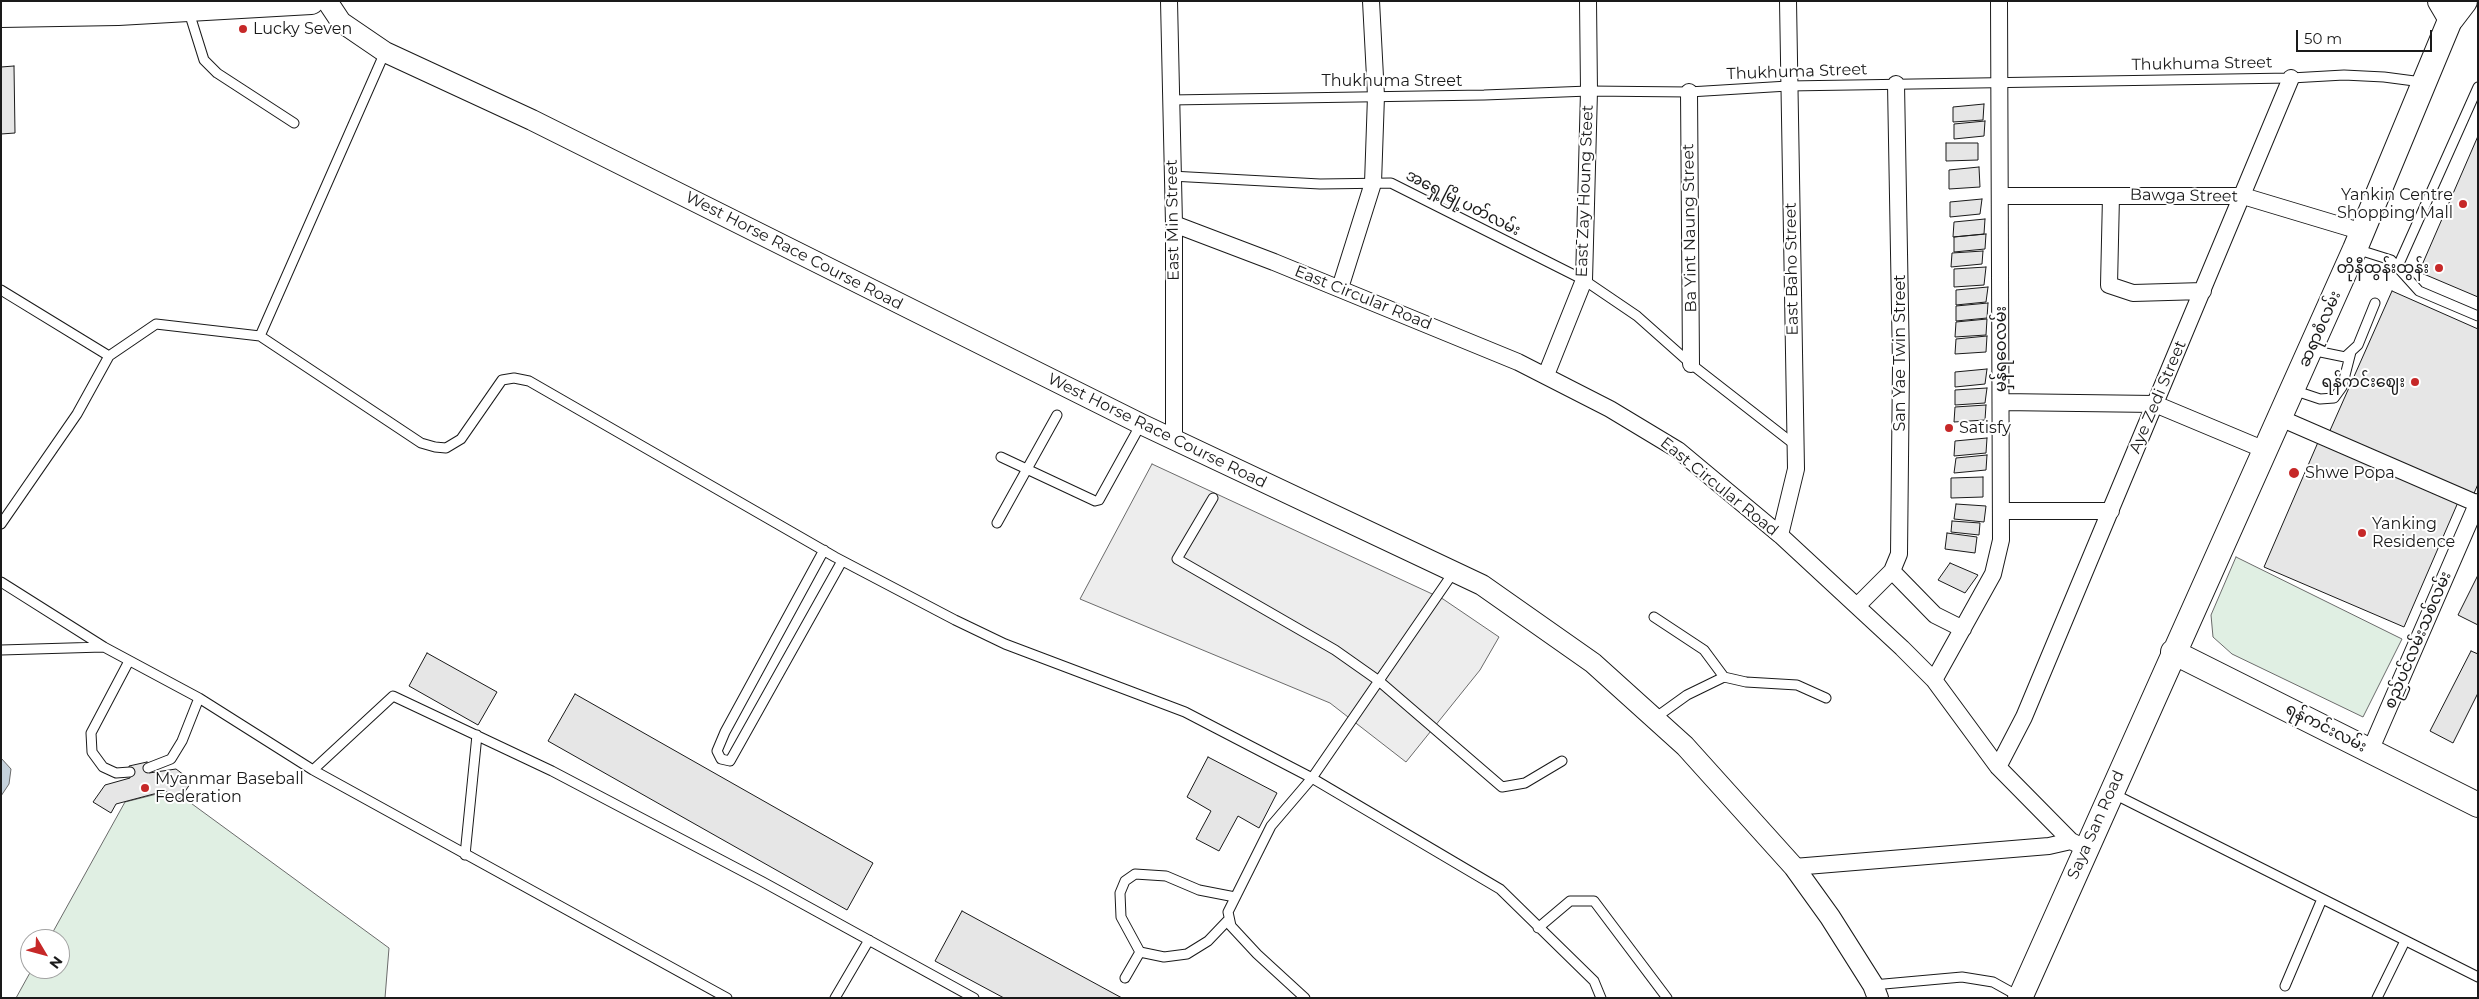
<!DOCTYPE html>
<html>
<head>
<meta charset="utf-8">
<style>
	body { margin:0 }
	#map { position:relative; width:2479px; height:999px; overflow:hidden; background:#fff; font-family:Montserrat,sans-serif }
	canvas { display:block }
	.frame { position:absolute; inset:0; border:2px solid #1a1a1a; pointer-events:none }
	.north { position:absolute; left:20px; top:929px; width:50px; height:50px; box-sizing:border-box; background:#fff; border:1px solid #a3a3a3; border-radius:50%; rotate:127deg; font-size:14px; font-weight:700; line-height:20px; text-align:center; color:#1a1a1a }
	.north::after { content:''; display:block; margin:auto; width:18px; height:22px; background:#c62828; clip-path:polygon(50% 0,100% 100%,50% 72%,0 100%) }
	.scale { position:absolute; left:2296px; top:30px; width:136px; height:22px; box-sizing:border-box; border:2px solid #1a1a1a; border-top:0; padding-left:6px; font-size:15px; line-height:18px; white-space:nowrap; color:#1a1a1a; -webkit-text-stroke:4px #fff; paint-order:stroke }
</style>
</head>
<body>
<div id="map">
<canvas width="2479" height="999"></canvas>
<div class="frame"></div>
<div class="north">N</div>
<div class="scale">50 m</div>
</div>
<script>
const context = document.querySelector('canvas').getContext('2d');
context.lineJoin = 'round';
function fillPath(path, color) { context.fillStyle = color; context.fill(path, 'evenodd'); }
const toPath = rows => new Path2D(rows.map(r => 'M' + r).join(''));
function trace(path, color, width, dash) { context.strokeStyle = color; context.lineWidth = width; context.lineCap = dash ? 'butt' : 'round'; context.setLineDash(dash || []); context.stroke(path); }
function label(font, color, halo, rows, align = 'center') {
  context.font = font + ' Montserrat,"Noto Sans Myanmar",sans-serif'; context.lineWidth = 4; context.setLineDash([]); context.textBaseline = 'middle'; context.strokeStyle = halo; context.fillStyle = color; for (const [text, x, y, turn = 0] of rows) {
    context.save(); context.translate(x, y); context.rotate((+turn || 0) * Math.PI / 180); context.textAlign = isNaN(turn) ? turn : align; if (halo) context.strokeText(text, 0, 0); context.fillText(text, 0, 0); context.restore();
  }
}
const green = toPath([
	[2236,557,2402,639,2363,717,2232,654,2213,637,2211,615,2236,557],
	[173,790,389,948,385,998,16,998,32,969,60,969,60,939,49,939,125,802,173,790]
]);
fillPath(green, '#e0efe3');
trace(green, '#6a6a6a', 1);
const parking = toPath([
	[1152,464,1443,599,1499,637,1480,670,1406,762,1330,703,1080,599,1152,464]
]);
fillPath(parking, '#ededed');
trace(parking, '#6a6a6a', 1);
const water = toPath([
	[1,758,11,769,9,784,1,796,1,758]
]);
fillPath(water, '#c6d2dc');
trace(water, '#6a6a6a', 1);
const building = toPath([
	[14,66,15,133,1,134,1,67,14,66],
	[1984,104,1983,120,1953,122,1953,107,1984,104],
	[1985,121,1984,136,1954,139,1954,124,1985,121],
	[2478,136,2478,297,2419,272,2478,136],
	[1946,143,1978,143,1978,160,1946,161,1946,143],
	[1979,167,1980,187,1949,189,1949,170,1979,167],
	[1982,199,1980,214,1950,217,1950,202,1982,199],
	[1985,219,1984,234,1953,237,1954,222,1985,219],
	[1986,234,1985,249,1954,252,1954,237,1986,234],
	[1983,251,1982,264,1951,267,1952,253,1983,251],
	[1986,267,1984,285,1954,287,1954,269,1986,267],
	[1988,287,1986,302,1956,305,1956,290,1988,287],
	[2392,291,2478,329,2478,484,2472,498,2328,435,2392,291],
	[1988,303,1987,318,1956,321,1956,306,1988,303],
	[1987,319,1986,335,1955,337,1956,322,1987,319],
	[1987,336,1986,352,1955,354,1956,339,1987,336],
	[1987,369,1985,384,1955,387,1955,372,1987,369],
	[1987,388,1985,403,1955,405,1955,390,1987,388],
	[1986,405,1985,420,1954,422,1955,407,1986,405],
	[1987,438,1986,453,1954,456,1955,441,1987,438],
	[2319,440,2459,500,2404,627,2264,567,2319,440],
	[1987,455,1986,470,1954,473,1956,458,1987,455],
	[1983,477,1983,497,1951,498,1951,478,1983,477],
	[1956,504,1986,506,1984,522,1954,519,1956,504],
	[1952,521,1980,523,1979,535,1951,532,1952,521],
	[1947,533,1977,537,1975,553,1945,549,1947,533],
	[1950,563,1978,575,1965,593,1938,580,1950,563],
	[2478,575,2478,625,2458,615,2478,575],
	[2471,651,2478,654,2478,693,2453,743,2430,731,2471,651],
	[427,653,497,692,478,725,409,686,427,653],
	[575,694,873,863,847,910,548,741,575,694],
	[1208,757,1277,793,1259,828,1238,816,1219,851,1196,839,1211,811,1187,797,1208,757],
	[147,762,149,773,176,769,192,781,180,799,165,791,116,804,111,813,93,802,105,785,130,778,129,766,147,762],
	[962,911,1122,998,1004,998,935,961,962,911]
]);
fillPath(building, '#e6e6e6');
trace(building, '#1a1a1a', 1);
const service = toPath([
	[188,9,204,60,217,73,294,123],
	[385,52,260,336,421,443,435,447,446,448,461,439,502,380,514,378,529,381,835,557,955,620,1005,644,1185,712,1312,778,1500,889,1594,981,1601,998],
	[1170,100,1484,95,1589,91,1689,92,1788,86,2291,78,2344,75,2384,77,2422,82],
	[1171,176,1320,184,1391,183,1584,280,1637,316,1691,364,1795,445],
	[2356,249,2391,260,2419,291,2478,316],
	[2398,266,2478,87],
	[1,290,109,356],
	[2311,350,2345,357,2358,345,2375,303],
	[2293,390,2320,399,2334,398,2342,387,2351,352],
	[1001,457,1095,501,1099,500,1141,424],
	[1213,498,1177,559,1335,650,1379,681,1502,787,1525,783,1562,761],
	[997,523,1057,415],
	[1,524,77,414,109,356,156,324,260,336],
	[824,550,725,732,717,751,721,759,730,761,842,561],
	[1,582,104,647,199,698,313,770,727,998],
	[1654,617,1704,650,1724,677],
	[1,650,103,647],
	[129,661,91,733,92,752,103,767,116,773,130,772],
	[1655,718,1687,695,1724,677,1746,682,1797,685,1826,698],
	[148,768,171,759,182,741,199,698],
	[313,770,393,696,552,771,763,882,974,998],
	[2112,793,2478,977],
	[465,855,477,735],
	[1229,919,1208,941,1187,954,1164,957,1140,952,1121,917,1120,893,1125,881,1135,874,1166,876,1199,890,1235,897],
	[1538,928,1570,901,1594,901,1667,998],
	[1125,978,1140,952],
	[1873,985,1962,977,1993,982,2020,997],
	[2285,986,2322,899],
	[835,998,869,940],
	[1305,998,1257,954,1231,926,1228,912,1271,826,1312,778,1453,573],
	[2377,998,2405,941]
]);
const minor = toPath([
	[1169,1,1174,224,1174,439],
	[1689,92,1691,364],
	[2000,196,2243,196,2363,232],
	[2111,196,2109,285,2133,293,2203,291],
	[1174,224,1274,262,1518,362,1610,409,1678,450,1780,535,1902,648,1934,680,1998,767,2071,841,2085,848],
	[1340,288,1373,183,1376,96,1371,1],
	[1546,375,1584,280,1589,91,1588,1],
	[2001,402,2155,404,2265,450],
	[2280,418,2478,504],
	[2001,511,2111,511],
	[1780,535,1796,469,1788,1],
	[1892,571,1935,615,1963,629],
	[1857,606,1892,571,1899,554,1901,365,1896,84],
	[1934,680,1993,574,2001,540,1999,1],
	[2370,751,2478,502],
	[1998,767,2024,717,2291,78],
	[1794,867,2049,846,2071,841]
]);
const tertiary = toPath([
	[327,1,341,22,385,52,532,120,1141,424,1482,585,1593,663,1685,746,1794,867,1830,917,1873,985,1878,998]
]);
const secondary = toPath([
	[2173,652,2478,805],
	[2020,998,2355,249,2458,1]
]);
const primary = toPath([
	[2441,1,2451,18,2464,1],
	[1,14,118,12,311,1]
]);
trace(service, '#1a1a1a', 11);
trace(minor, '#1a1a1a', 18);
trace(tertiary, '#1a1a1a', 22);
trace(secondary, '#1a1a1a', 26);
trace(primary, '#1a1a1a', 28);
trace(service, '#fff', 9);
trace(minor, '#fff', 16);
trace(tertiary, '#fff', 20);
trace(secondary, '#fff', 24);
trace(primary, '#fff', 26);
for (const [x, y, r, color] of [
	[243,29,5,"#c62828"],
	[2463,204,5,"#c62828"],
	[2439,268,5,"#c62828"],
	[2415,382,5,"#c62828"],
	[1949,428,5,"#c62828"],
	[2294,473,6,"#c62828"],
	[2362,533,5,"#c62828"],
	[145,788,5,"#c62828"]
]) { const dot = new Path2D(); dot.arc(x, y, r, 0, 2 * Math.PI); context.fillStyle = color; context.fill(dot); trace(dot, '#fff', 2); }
label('16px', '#1a1a1a', '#fff', [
	["Lucky Seven",253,29],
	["Yankin Centre",2453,195,"right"],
	["Shopping Mall",2453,213,"right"],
	["တိုနီထွန်းထွန်း",2429,268,"right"],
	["ရန်ကင်းဈေး",2405,382,"right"],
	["Satisfy",1959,428],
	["Shwe Popa",2305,473],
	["Yanking",2372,524],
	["Residence",2372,542],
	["Myanmar Baseball",155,779],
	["Federation",155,797]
], 'left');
label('16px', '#1a1a1a', '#fff', [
	["Thukhuma Street",2202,64,-1],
	["Thukhuma Street",1797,72,-2],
	["Thukhuma Street",1392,81],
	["East Zay Houng Steet",1585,191,-88],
	["Bawga Street",2184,196,1],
	["အရှေ့မြို့ပတ်လမ်း",1463,203,27],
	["East Min Street",1173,220,-91],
	["Ba Yint Naung Street",1690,228,-91],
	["West Horse Race Course Road",794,251,27],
	["East Baho Street",1792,269,-91],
	["East Circular Road",1363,298,22],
	["ဆရာစံလမ်း",2320,329,-66],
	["မှန်ရဝေလမ်း",2001,349,-90],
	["San Yae Twin Street",1900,353,-90],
	["Aye Zedi Street",2158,397,-67],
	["West Horse Race Course Road",1157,431,26],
	["East Circular Road",1719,487,39],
	["စည်ပင်လမ်းသစ်လမ်း",2418,640,-67],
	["ရန်ကင်းလမ်း",2326,728,27],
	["Saya San Road",2096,825,-66]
]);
</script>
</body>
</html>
